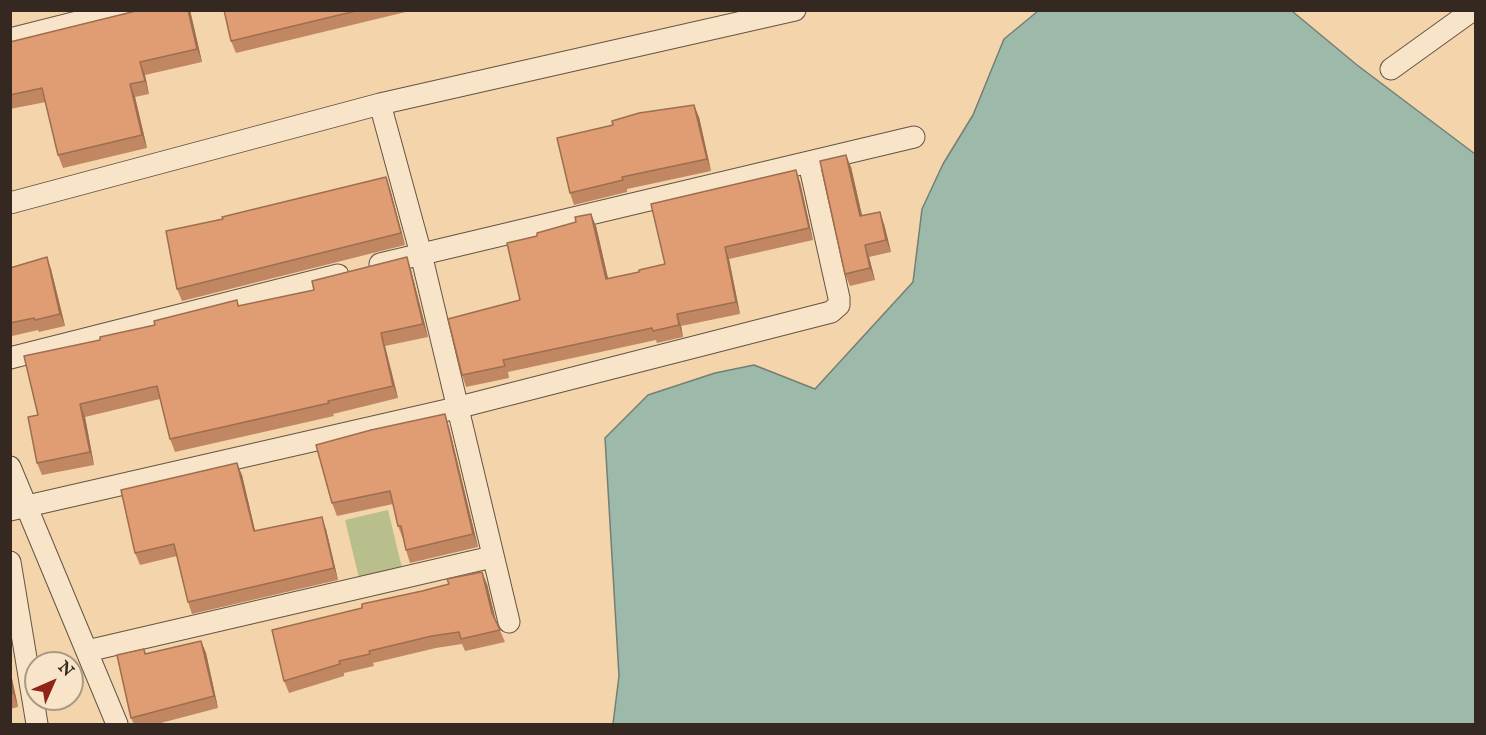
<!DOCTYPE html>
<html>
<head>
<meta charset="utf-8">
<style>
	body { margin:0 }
	#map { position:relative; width:1486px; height:735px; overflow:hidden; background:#f4d5ab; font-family:"IM FELL English",serif }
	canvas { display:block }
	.frame { position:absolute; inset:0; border:12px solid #352821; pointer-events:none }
	.north { position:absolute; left:24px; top:651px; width:60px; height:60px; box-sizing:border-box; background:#f8e4c8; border:2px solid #aa9985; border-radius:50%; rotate:45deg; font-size:16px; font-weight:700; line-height:24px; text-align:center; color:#352821 }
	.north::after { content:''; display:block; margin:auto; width:21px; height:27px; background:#8f2418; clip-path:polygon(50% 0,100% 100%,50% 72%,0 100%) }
</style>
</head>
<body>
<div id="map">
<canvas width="1486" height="735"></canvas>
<div class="frame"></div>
<div class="north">N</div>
</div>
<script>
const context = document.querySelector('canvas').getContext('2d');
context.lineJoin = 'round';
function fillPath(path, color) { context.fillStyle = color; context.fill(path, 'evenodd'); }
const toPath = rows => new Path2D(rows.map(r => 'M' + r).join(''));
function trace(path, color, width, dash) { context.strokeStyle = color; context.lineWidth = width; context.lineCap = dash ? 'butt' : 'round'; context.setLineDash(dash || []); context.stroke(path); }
fillPath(toPath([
	[388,510,402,568,359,578,345,520]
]), '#b8be8c');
const water = toPath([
	[1038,11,1292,11,1357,65,1475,154,1475,724,613,724,619,676,605,438,648,395,715,373,754,365,815,389,913,282,922,209,943,164,973,115,1004,39,1038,11]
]);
fillPath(water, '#9cb9aa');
trace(water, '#737f73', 1.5);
const minor = toPath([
	[10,39,125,10],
	[1391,69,1473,10],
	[380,104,421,254,509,622],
	[10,203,380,104,795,10],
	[380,264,914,137],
	[10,358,338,275],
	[10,467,117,724],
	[10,510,456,408,831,312,839,305,839,298,809,163],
	[10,562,37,724],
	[87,651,492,557]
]);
trace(minor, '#655344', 23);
trace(minor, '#f8e4c8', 21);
fillPath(toPath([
	[140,10,190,10,202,62,145,75,149,94,135,97,147,148,63,168,58,155,46,102,10,109,10,42],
	[224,10,414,10,236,53,231,41],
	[699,117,711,171,627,189,627,192,574,205,570,193],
	[851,167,862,216,884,224,891,252,869,257,875,280,850,286,845,274],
	[800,182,813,240,729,259,740,314,681,326,683,337,657,343,656,340,508,372,509,378,466,387,462,375,596,226,608,279,639,272,665,264],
	[390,189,405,245,182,301,177,289],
	[10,268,51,269,65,326,39,332,38,330,12,336,10,332],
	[411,270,428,337,385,346,398,398,333,414,334,416,175,452,170,439,160,399,85,417,94,465,42,475,37,463,38,415,100,340,155,325,237,300,239,306],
	[449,427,478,547,410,563,406,550,403,539,398,526,393,504,337,516,332,503],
	[242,475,255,531,326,529,338,580,192,614,188,602,177,556,140,565,135,553],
	[487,584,495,619,505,642,465,651,462,644,436,648,373,663,374,666,344,673,344,676,289,693,284,681],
	[201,641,206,653,218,708,157,724,134,724,131,718,144,649,146,654],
	[10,669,18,707,10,709]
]), '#c18763');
fillPath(toPath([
	[188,10,190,10,202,62,197,49],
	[140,62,145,75,149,94,145,81],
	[130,84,135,97,147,148,142,135],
	[694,105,699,117,711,171,707,159],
	[846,155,851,167,865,228,860,216],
	[796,170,800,182,813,240,809,228],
	[386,177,390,189,405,245,401,233],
	[880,212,884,224,891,252,886,240],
	[591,214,596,226,611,291,606,279],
	[865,245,869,257,875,280,870,268],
	[725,247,729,259,740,314,736,302],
	[47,257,51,269,65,326,60,314],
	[407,257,411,270,428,337,423,324],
	[677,314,681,326,683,337,679,325],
	[381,333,385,346,398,398,393,386],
	[80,404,85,417,94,465,90,452],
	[445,414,449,427,478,547,473,534],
	[237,463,242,475,258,543,254,531],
	[322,517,326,529,338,580,334,568],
	[482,572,487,584,497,625,492,613],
	[201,641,206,653,218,708,214,696],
	[10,669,18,707,13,693,10,680]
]), '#9d6e50');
const building = toPath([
	[140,10,188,10,197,49,140,62,145,81,130,84,142,135,58,155,42,88,10,95,10,42,140,10],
	[224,10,360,10,231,41,224,10],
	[694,105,707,159,622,177,623,180,570,193,557,138,613,125,612,121,639,113,694,105],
	[846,155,860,216,880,212,886,240,865,245,870,268,845,274,820,161,846,155],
	[796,170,809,228,725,247,736,302,677,314,679,325,653,331,652,328,503,360,505,366,462,375,448,319,520,300,507,243,537,236,537,233,576,222,575,217,591,214,606,279,639,272,639,270,665,264,651,204,796,170],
	[386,177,401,233,177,289,166,231,223,219,222,217,386,177],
	[47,257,60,314,35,320,34,318,10,323,10,268,47,257],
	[407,257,423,324,381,333,393,386,328,401,329,403,170,439,157,386,80,404,90,452,37,463,28,417,38,415,24,356,100,340,100,337,155,325,154,321,237,300,238,306,314,290,312,281,407,257],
	[445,414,473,534,406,550,401,526,398,526,390,491,332,503,316,445,371,430,445,414],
	[237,463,254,531,322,517,334,568,188,602,174,544,135,553,121,490,237,463],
	[482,572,492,613,500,630,461,639,459,632,432,636,369,651,370,654,339,661,340,664,284,681,272,630,362,608,362,604,422,591,449,584,447,579,482,572],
	[201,641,214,696,131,718,117,655,144,649,145,654,201,641],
	[10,680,13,693,10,694,10,680]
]);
fillPath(building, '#e09d73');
trace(building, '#9d6e50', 1.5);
</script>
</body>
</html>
